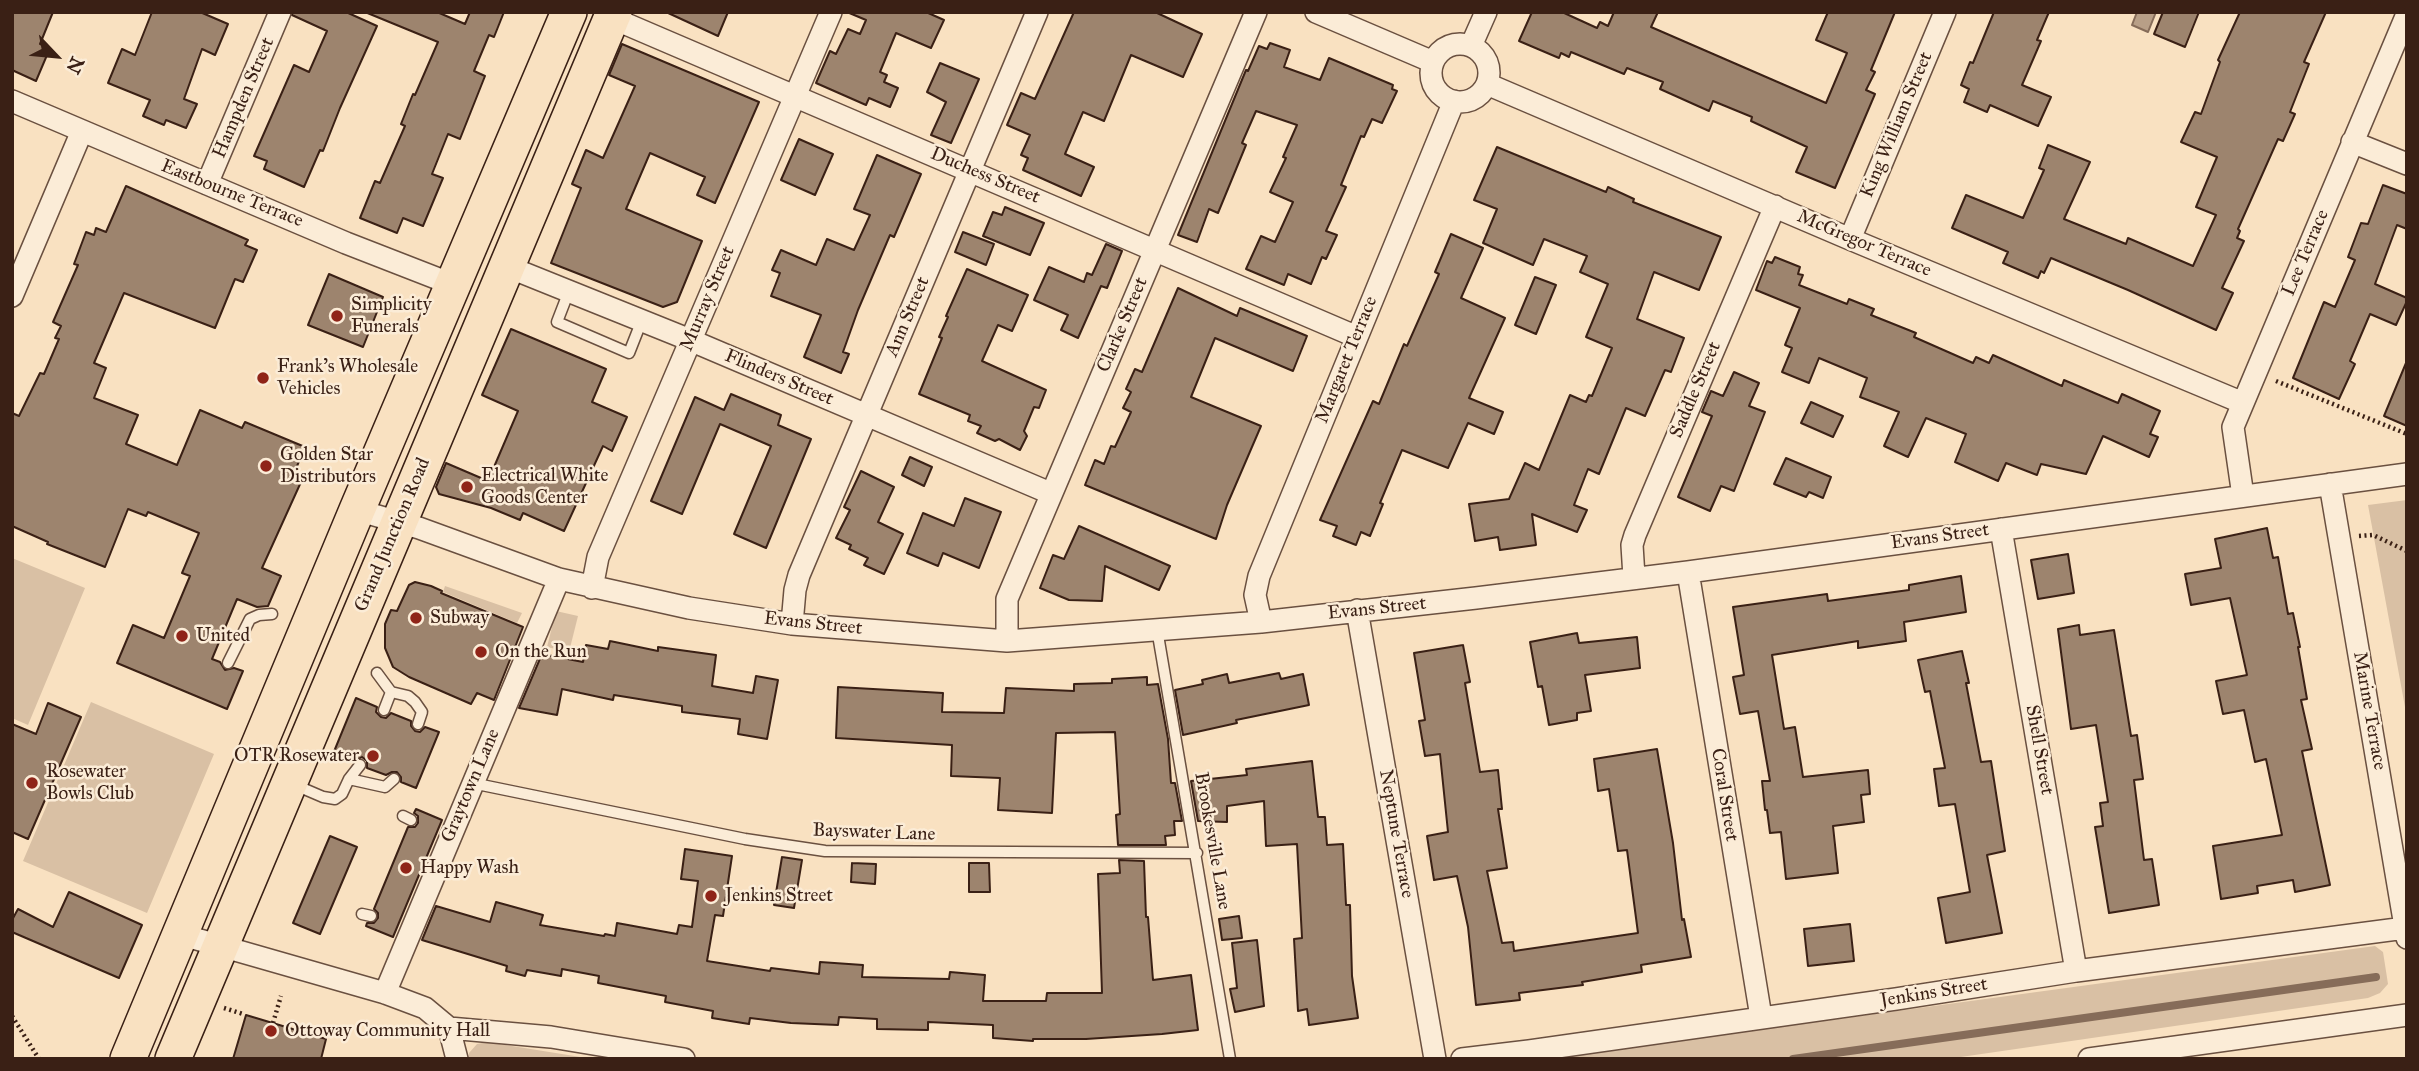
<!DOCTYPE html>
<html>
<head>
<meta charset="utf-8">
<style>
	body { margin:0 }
	#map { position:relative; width:2419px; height:1071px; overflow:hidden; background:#f9e1c1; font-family:"IM FELL Great Primer",serif }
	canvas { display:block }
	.frame { position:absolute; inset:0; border:14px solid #3a2015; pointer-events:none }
	.north { position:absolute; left:21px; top:21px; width:70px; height:70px; -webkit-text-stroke:5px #fbecd7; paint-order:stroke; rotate:116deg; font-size:19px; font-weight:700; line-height:28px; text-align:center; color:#3a2015 }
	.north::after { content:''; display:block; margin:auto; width:24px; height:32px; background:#3a2015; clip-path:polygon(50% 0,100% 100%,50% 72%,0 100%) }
</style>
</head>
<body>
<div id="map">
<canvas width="2419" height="1071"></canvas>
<div class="frame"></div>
<div class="north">N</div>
</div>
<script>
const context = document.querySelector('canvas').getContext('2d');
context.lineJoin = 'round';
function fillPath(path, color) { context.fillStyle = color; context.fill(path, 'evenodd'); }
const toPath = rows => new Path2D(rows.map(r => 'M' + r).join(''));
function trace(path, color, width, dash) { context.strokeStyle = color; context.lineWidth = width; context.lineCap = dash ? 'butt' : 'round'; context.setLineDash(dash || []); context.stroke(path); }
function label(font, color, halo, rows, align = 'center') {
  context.font = font + ' "IM FELL Great Primer",serif'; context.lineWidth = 5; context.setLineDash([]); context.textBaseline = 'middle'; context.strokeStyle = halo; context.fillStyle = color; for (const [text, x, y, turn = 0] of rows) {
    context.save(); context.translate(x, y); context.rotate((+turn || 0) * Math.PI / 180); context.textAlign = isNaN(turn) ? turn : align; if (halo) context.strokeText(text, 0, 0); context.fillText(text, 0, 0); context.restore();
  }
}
fillPath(toPath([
	[2407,500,2407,718,2368,505],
	[12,558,85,588,28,725,12,718],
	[445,586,522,613,517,623,443,592],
	[556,611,578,616,569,652,547,647],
	[91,702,214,754,147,913,23,861],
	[2375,946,2383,952,2388,984,2380,993,2368,998,1947,1059,1544,1059],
	[487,1042,593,1059,469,1059,469,1053,477,1044]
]), '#d9c0a4');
const water = toPath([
	[2137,12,2156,12,2148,32,2132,25,2137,12]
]);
fillPath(water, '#b89f87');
trace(water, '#866c59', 2);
trace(toPath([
	[1793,1059,2376,977]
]), '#866c59', 8);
const building = toPath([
	[12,12,53,12,40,44,50,48,36,81,12,70,12,12],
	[152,12,200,12,228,24,215,55,202,49,184,99,197,104,186,128,166,120,164,125,143,116,150,100,108,83,122,49,135,55,152,12],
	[293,12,346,12,377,26,340,108,323,151,320,150,304,187,264,169,267,161,254,156,294,65,309,72,327,31,292,15,293,12],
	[365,12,437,12,465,24,470,12,504,12,494,37,489,35,474,71,485,76,460,139,448,134,432,174,443,178,423,226,403,218,397,233,360,218,375,181,380,183,405,126,401,124,413,94,415,95,438,42,365,12],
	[666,12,728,12,718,36,666,12],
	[847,12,926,12,944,20,931,48,896,33,880,72,887,75,884,82,898,88,890,107,869,98,866,105,816,83,830,51,836,54,848,29,860,34,866,20,847,12],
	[1074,12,1155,12,1202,34,1183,77,1131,55,1104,121,1083,112,1065,154,1094,167,1081,196,1023,170,1028,158,1021,155,1030,135,1007,125,1021,93,1035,99,1074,12],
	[1532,12,1562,12,1597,28,1600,22,1608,26,1614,12,1658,12,1651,27,1826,103,1847,53,1816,40,1828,12,1895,12,1871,70,1875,72,1866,90,1875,94,1835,188,1796,172,1807,147,1751,121,1752,117,1713,101,1709,111,1660,89,1663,82,1627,68,1624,74,1571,52,1569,57,1561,53,1559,58,1519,41,1532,12],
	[1994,12,2049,12,2037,40,2041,41,2022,85,2051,97,2038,126,1990,105,1987,112,1964,102,1969,89,1961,85,1970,62,1973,63,1994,12],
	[2163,12,2199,12,2185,47,2154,34,2163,12],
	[2240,12,2326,12,2304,62,2309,64,2290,112,2295,114,2283,141,2278,139,2238,229,2240,231,2237,238,2244,241,2222,288,2233,293,2216,330,2128,290,2051,258,2044,273,2041,271,2038,278,2003,263,2008,252,1952,228,1966,195,2023,218,2044,170,2039,168,2048,145,2090,162,2064,219,2126,244,2128,238,2193,266,2216,215,2196,207,2217,157,2181,142,2195,112,2201,114,2220,62,2218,60,2240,12],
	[1270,43,1290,50,1284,67,1320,80,1329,58,1393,85,1392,89,1397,91,1382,123,1372,119,1364,137,1361,136,1341,185,1346,187,1326,231,1337,235,1326,259,1322,257,1311,284,1288,274,1284,285,1246,269,1261,236,1275,242,1293,202,1270,192,1286,158,1283,157,1297,125,1256,111,1242,143,1246,145,1218,213,1209,209,1197,242,1178,235,1246,70,1248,71,1259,46,1267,49,1270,43],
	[622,44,759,102,715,203,697,195,705,177,650,153,626,209,702,241,677,302,663,307,551,263,581,188,572,184,586,150,603,158,635,86,609,75,622,44],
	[940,63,979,79,951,143,931,135,946,102,927,92,940,63],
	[799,139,833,154,815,195,781,180,799,139],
	[1497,147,1606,192,1608,187,1634,199,1633,202,1721,237,1699,290,1654,272,1637,319,1684,338,1671,372,1665,370,1645,416,1626,408,1599,474,1588,469,1574,505,1587,510,1577,532,1532,514,1536,545,1500,550,1498,537,1475,541,1469,504,1509,499,1525,463,1539,470,1570,395,1586,402,1589,395,1592,396,1612,348,1586,337,1608,284,1580,272,1587,256,1544,239,1533,265,1483,243,1497,209,1474,200,1497,147],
	[877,155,921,174,894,237,890,235,858,310,843,352,849,354,841,373,804,357,821,315,771,296,780,273,772,270,781,250,816,265,827,239,854,250,870,215,854,209,877,155],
	[2383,185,2407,194,2407,229,2397,225,2375,284,2407,298,2407,301,2396,325,2370,314,2350,361,2355,364,2339,399,2293,378,2324,302,2335,307,2355,260,2348,257,2361,223,2368,224,2383,185],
	[126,186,248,240,245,245,257,250,243,282,235,279,215,328,124,293,94,363,106,368,94,398,138,415,126,444,177,465,200,410,242,428,245,422,305,447,292,478,301,482,262,568,281,576,268,606,257,607,237,599,212,659,220,662,225,670,234,668,243,671,227,709,117,663,133,625,164,638,190,576,182,573,199,533,148,512,146,516,128,509,105,567,47,544,48,542,12,526,12,413,19,416,40,373,44,374,59,339,55,338,61,326,53,322,78,265,74,264,86,232,94,235,96,228,106,232,126,186],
	[1005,207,1044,223,1030,255,983,236,993,212,1002,215,1005,207],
	[963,232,994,244,986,265,955,252,963,232],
	[1451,234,1483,248,1461,298,1505,318,1469,398,1503,412,1494,434,1468,423,1448,468,1402,450,1380,503,1383,504,1370,536,1361,532,1356,545,1333,536,1337,526,1320,520,1373,401,1379,404,1404,344,1407,346,1439,274,1435,272,1451,234],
	[1106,244,1122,251,1107,288,1101,286,1078,338,1061,330,1068,315,1034,300,1049,267,1084,282,1087,273,1092,275,1106,244],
	[1775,257,1800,267,1798,274,1803,275,1799,285,1847,304,1849,299,1874,309,1871,315,1916,333,1914,337,1973,363,1976,357,1989,363,1993,355,2062,386,2064,380,2118,403,2122,394,2160,411,2150,434,2158,437,2149,457,2103,436,2086,474,2041,464,2037,475,2006,463,1998,481,1955,462,1966,434,1926,418,1908,457,1884,446,1899,412,1860,397,1867,378,1819,358,1809,383,1782,372,1792,348,1785,345,1800,308,1756,290,1767,261,1772,263,1775,257],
	[967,269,1028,295,1012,331,998,325,982,361,1046,390,1039,408,1034,407,1024,431,1027,436,1020,450,999,439,995,441,977,433,981,426,968,421,970,415,919,394,942,338,939,337,948,317,946,316,967,269],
	[329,274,383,297,363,347,308,325,329,274],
	[1535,277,1556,285,1536,334,1515,325,1535,277],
	[1178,288,1237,316,1240,308,1307,336,1293,371,1215,338,1191,397,1261,426,1227,505,1216,539,1085,485,1095,460,1104,464,1111,446,1115,447,1131,412,1123,408,1131,392,1126,389,1135,369,1142,372,1178,288],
	[511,329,606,369,592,402,627,417,612,451,603,446,564,531,523,513,520,520,491,508,439,494,436,487,446,463,488,481,518,411,482,395,511,329],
	[2406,363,2407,363,2407,426,2384,416,2406,363],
	[1734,372,1759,383,1749,406,1765,412,1734,491,1721,486,1710,511,1678,497,1712,416,1702,412,1711,391,1723,396,1734,372],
	[731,394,781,415,778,425,811,439,766,548,734,534,771,446,720,424,682,514,651,501,695,397,724,410,731,394],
	[1811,402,1843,416,1833,437,1801,423,1811,402],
	[910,457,932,467,924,486,902,475,910,457],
	[1786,458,1831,477,1823,498,1809,492,1806,497,1774,484,1786,458],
	[861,471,894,487,878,522,903,534,884,574,864,565,868,558,849,549,851,545,836,538,850,510,844,507,861,471],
	[965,498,1001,512,979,568,943,553,938,566,907,553,923,513,954,526,965,498],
	[1079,526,1170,566,1159,590,1105,566,1102,601,1069,600,1040,588,1053,555,1064,559,1079,526],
	[2267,528,2273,558,2278,557,2288,614,2293,613,2300,647,2298,647,2307,699,2301,700,2312,749,2302,751,2330,885,2295,892,2293,880,2257,886,2258,893,2221,899,2213,846,2282,835,2266,759,2255,762,2244,710,2223,714,2216,681,2247,675,2230,598,2191,605,2185,574,2221,568,2215,539,2267,528],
	[2068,554,2074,593,2038,599,2031,560,2068,554],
	[1961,576,1966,612,1904,622,1906,641,1858,648,1858,641,1772,655,1784,729,1795,727,1803,777,1868,770,1870,794,1861,795,1864,822,1833,826,1838,873,1786,879,1781,832,1770,833,1767,810,1765,810,1762,781,1770,781,1758,711,1740,714,1733,677,1744,675,1733,607,1827,594,1828,601,1909,590,1909,585,1961,576],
	[415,582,431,586,442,591,441,593,523,627,494,700,477,693,471,704,409,677,393,667,385,648,385,624,391,610,397,611,409,585,415,582],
	[2079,625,2080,635,2114,630,2131,736,2137,735,2143,779,2134,780,2144,860,2152,859,2159,905,2109,913,2095,827,2103,826,2100,803,2108,802,2096,725,2071,729,2058,629,2079,625],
	[1577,633,1579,643,1637,637,1640,668,1585,675,1591,711,1577,713,1577,720,1549,725,1542,686,1538,687,1530,642,1577,633],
	[610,641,658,651,658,647,716,655,712,686,753,693,756,676,778,680,767,739,738,734,740,719,682,712,682,706,614,695,613,700,562,689,557,715,519,708,542,654,583,662,586,645,608,649,610,641],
	[1463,645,1470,682,1465,683,1480,772,1498,770,1502,809,1498,809,1507,868,1487,871,1502,943,1513,942,1514,951,1638,933,1627,850,1618,851,1609,789,1598,791,1594,759,1657,749,1673,843,1682,920,1684,919,1691,957,1641,965,1642,972,1582,982,1583,985,1519,993,1520,1000,1476,1005,1468,927,1457,876,1434,880,1427,836,1448,832,1440,754,1425,756,1419,721,1425,720,1414,653,1463,645],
	[1962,651,1969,683,1966,683,1981,762,1991,761,2005,851,1987,855,2002,933,1946,943,1938,898,1970,892,1955,804,1939,806,1934,769,1945,768,1930,691,1925,692,1918,660,1962,651],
	[1279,673,1281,679,1303,674,1309,705,1236,720,1237,723,1183,735,1175,690,1203,684,1202,680,1227,674,1229,683,1279,673],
	[1147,677,1147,685,1158,684,1168,739,1171,783,1175,783,1182,821,1174,821,1175,835,1165,836,1166,845,1118,845,1116,815,1120,814,1115,732,1056,733,1052,813,998,810,1000,778,951,776,952,745,836,738,838,687,943,693,942,712,1004,713,1006,688,1074,691,1074,684,1112,683,1112,679,1147,677],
	[356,698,377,707,376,712,381,717,386,718,391,713,411,721,411,726,415,731,420,732,425,727,439,732,416,788,401,782,401,777,397,772,392,772,386,775,367,768,367,761,362,757,353,762,333,754,356,698],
	[48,703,81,717,28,839,12,832,12,724,36,734,48,703],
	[1312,761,1318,817,1325,817,1327,845,1343,844,1346,905,1350,905,1352,976,1358,1018,1309,1025,1307,1009,1298,1011,1294,939,1302,938,1297,844,1266,846,1264,801,1227,806,1227,822,1198,821,1191,781,1247,775,1246,769,1312,761],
	[416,809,442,820,393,937,366,926,367,923,374,923,378,918,378,913,374,909,408,827,415,827,418,823,418,816,414,813,416,809],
	[330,836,357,847,320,934,293,923,330,836],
	[685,849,732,856,723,916,715,915,707,961,770,971,771,968,819,974,820,962,863,965,862,977,949,979,950,972,985,975,983,1001,1046,1001,1047,993,1102,993,1098,874,1120,873,1119,860,1144,861,1146,917,1148,917,1153,980,1191,975,1198,1030,1162,1034,1086,1039,1033,1039,1033,1041,993,1038,993,1025,928,1022,928,1030,877,1029,877,1019,839,1017,838,1025,791,1023,750,1018,749,1024,712,1018,713,1011,665,1002,666,996,598,983,599,976,562,969,561,976,527,970,525,976,506,971,507,966,422,940,436,906,490,922,496,902,543,915,540,925,604,936,605,934,615,936,617,923,677,934,679,925,692,927,698,881,681,879,685,849],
	[782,857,802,860,794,908,774,905,782,857],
	[852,863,876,864,875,884,851,882,852,863],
	[969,863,989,863,990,892,969,892,969,863],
	[69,892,142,925,119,978,12,932,12,920,18,909,53,927,69,892],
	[1239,916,1242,938,1222,940,1219,919,1239,916],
	[1850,924,1854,961,1808,966,1804,929,1850,924],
	[1257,940,1264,1006,1235,1012,1230,989,1237,988,1232,943,1257,940],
	[246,1015,326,1039,321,1059,233,1059,246,1015]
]);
fillPath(building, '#9d846e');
trace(building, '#3a2015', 2);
const service = toPath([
	[569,291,557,322,629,353,642,320],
	[1157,629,1230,1059],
	[228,663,250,619,259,615,272,614],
	[377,673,391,692,384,710],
	[391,692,408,696,415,702,422,712,418,724],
	[349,779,385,787,394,779],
	[472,783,745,839,825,851,1197,853],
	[295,785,323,797,335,799,342,794,349,779,360,765],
	[403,816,411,820],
	[362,914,371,916]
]);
const minor = toPath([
	[1316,12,1433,62],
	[612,18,1357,337],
	'1431 73a29 29 0 1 1 58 0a29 29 0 1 1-58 0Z',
	[1471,46,1486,12],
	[1487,84,1850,239,2243,403],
	[12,101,346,243,454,285],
	[2352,142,2407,164],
	[207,184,280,12],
	[1850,239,1945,12],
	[506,266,690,340,1050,493],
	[12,296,82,131],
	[2330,484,2407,938],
	[2243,496,2233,427,2407,14],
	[357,510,419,528,559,579,689,608,792,624,1007,641,1261,622,1476,598,1688,572,2407,474],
	[2001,529,2076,971],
	[1688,572,1761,1017],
	[1634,577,1632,545,1635,535,1775,206],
	[592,588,598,557,831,12],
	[1357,610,1435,1059],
	[1261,622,1255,595,1259,576,1454,101],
	[792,624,795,590,799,575,1037,12],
	[1007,641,1007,599,1256,12],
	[179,934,385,993,425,1008,449,1028,551,1037,684,1059],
	[385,993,559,579],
	[449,1028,457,1059],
	[1462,1059,1529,1051,1896,999,2076,971,2405,928],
	[2089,1059,2407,1015]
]);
const trunk = toPath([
	[128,1059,357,510,569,12],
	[173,1059,614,12]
]);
trace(service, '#6a5040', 13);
trace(minor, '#6a5040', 24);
trace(trunk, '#3a2015', 38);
trace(toPath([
	[2276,381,2407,434],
	[2359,536,2373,535,2407,551],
	[224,1008,243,1014],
	[12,1016,39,1059],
	[273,1023,281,996]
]), '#3a2015', 4.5, [2, 3.5]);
trace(service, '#fbecd7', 10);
trace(minor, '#fbecd7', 21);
trace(trunk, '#f9e1c1', 35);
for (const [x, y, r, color] of [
	[337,316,7,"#8f2418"],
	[263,378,7,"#8f2418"],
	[266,466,7,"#8f2418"],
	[467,487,7,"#8f2418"],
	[416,618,7,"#8f2418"],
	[182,636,7,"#8f2418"],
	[481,652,7,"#8f2418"],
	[373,756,7,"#8f2418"],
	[32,783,7,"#8f2418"],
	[406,868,7,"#8f2418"],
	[711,896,7,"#8f2418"],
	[271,1031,7,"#8f2418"]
]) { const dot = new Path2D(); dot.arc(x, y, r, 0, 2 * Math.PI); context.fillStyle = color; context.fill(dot); trace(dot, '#fbecd7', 2.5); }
label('19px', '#3a2015', '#fbecd7', [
	["Hampden Street",244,98,-67],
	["King William Street",1897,125,-67],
	["Duchess Street",985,176,23],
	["Eastbourne Terrace",232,194,22],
	["McGregor Terrace",1864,244,23],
	["Lee Terrace",2306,253,-67],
	["Murray Street",708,299,-67],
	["Ann Street",908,317,-67],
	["Clarke Street",1123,325,-67],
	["Margaret Terrace",1347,360,-68],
	["Flinders Street",779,378,23],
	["Saddle Street",1696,390,-67],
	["Grand Junction Road",393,535,-67],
	["Evans Street",1940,537,-8],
	["Evans Street",1377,609,-6],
	["Evans Street",813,624,6],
	["Marine Terrace",2369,711,80],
	["Shell Street",2039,750,80],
	["Graytown Lane",471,786,-67],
	["Coral Street",1724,795,81],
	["Bayswater Lane",874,833,2],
	["Neptune Terrace",1396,834,80],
	["Brookesville Lane",1212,841,80],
	["Jenkins Street",1934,993,-9]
]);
label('19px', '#3a2015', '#fbecd7', [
	["Simplicity",351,305],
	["Funerals",351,327],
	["Frank's Wholesale",277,367],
	["Vehicles",277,389],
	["Golden Star",280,455],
	["Distributors",280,477],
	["Electrical White",481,476],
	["Goods Center",481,498],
	["Subway",430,618],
	["United",196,636],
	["On the Run",495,652],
	["OTR Rosewater",359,756,"right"],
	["Rosewater",46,772],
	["Bowls Club",46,794],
	["Happy Wash",420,868],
	["Jenkins Street",725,896],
	["Ottoway Community Hall",285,1031]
], 'left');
</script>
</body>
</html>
